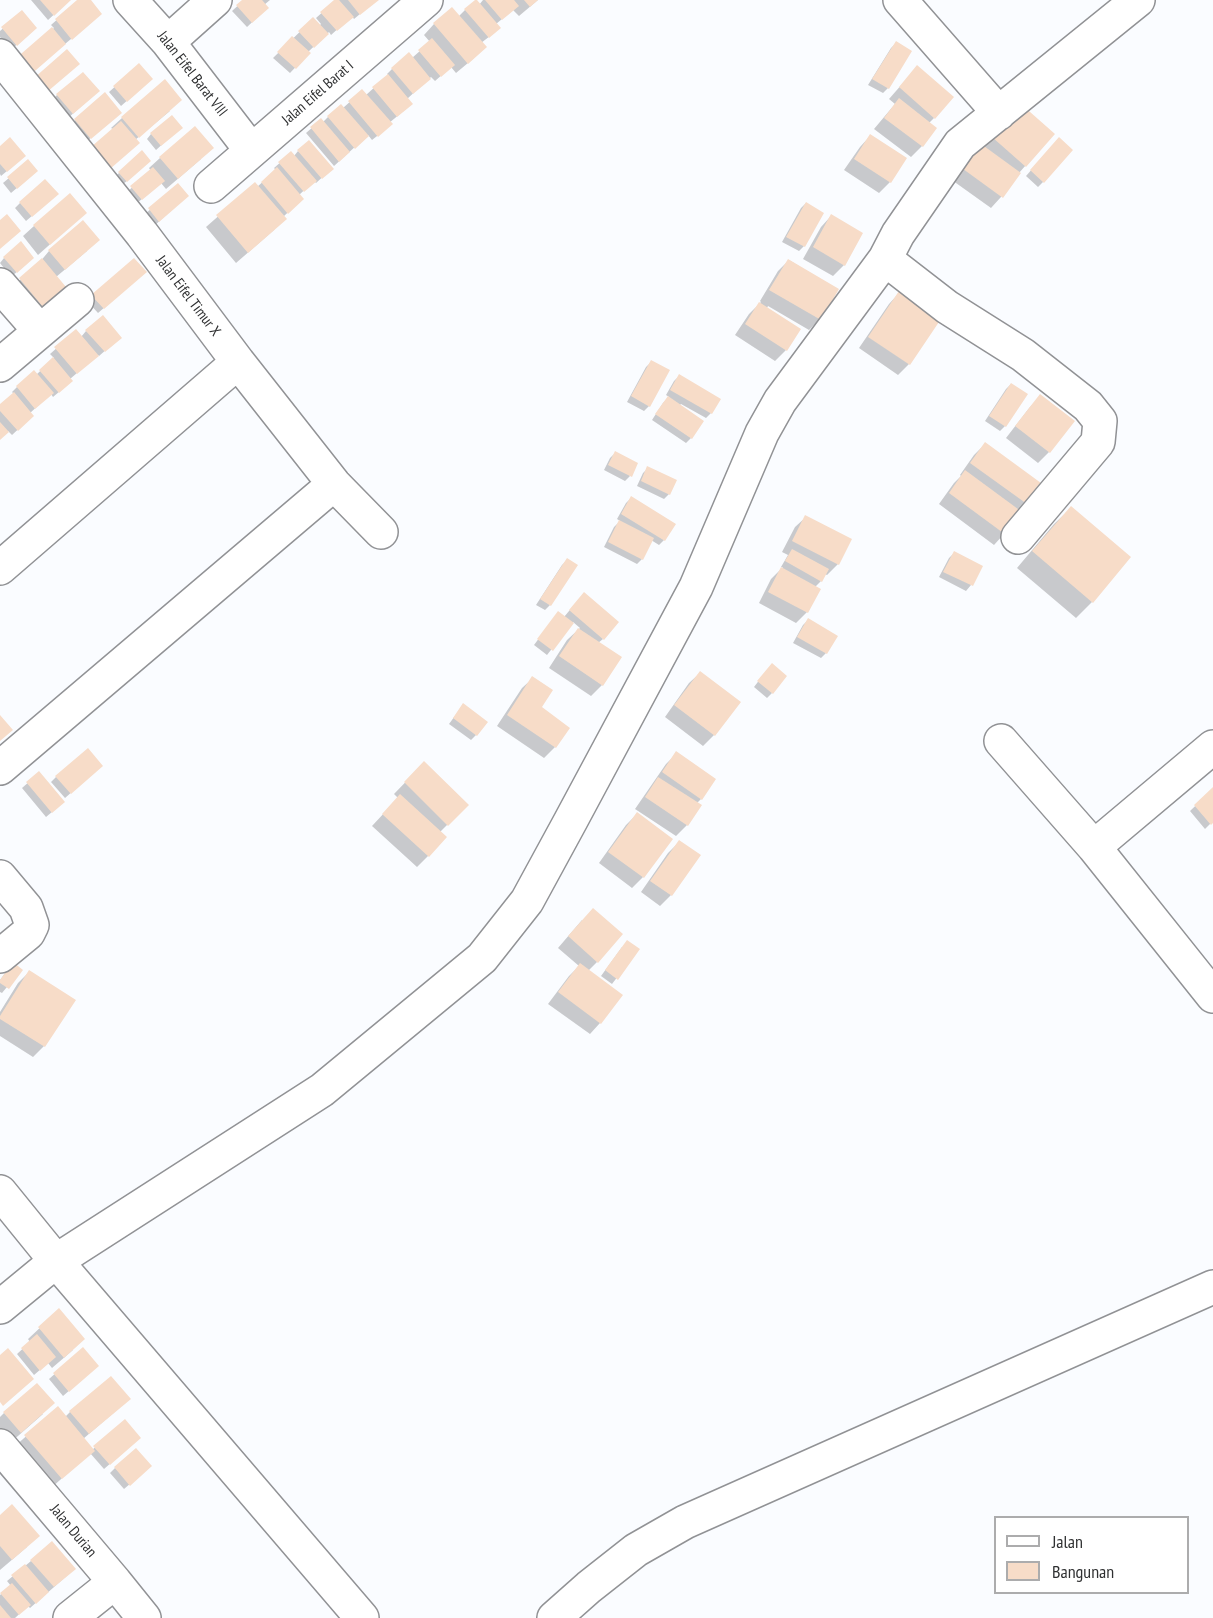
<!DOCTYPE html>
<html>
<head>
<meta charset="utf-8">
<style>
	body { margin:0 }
	#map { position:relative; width:1213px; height:1618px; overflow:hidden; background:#fafcff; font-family:"PT Sans Narrow",sans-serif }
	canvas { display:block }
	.legend { position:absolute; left:994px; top:1516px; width:195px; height:78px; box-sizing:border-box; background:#fff; border:2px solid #acacad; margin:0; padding:8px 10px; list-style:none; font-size:18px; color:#2f3031 }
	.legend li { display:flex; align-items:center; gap:12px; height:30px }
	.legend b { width:30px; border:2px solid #acacad }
</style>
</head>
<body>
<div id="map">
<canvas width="1213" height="1618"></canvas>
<ul class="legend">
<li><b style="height:8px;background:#fff"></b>Jalan</li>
<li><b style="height:16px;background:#f7dcc8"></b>Bangunan</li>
</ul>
</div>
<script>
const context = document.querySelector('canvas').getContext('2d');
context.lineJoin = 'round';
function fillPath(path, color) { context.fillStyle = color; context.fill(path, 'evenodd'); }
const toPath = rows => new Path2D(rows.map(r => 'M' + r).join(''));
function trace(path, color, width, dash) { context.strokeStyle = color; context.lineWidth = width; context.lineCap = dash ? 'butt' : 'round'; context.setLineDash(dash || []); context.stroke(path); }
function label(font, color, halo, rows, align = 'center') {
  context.font = font + ' "PT Sans Narrow",sans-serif'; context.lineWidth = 4.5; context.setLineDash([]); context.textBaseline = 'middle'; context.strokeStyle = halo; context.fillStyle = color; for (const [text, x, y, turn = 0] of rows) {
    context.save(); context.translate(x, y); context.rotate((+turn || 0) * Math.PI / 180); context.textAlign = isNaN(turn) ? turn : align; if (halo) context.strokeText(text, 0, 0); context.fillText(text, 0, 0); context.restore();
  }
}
fillPath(toPath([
	[31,0,70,0,48,20],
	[79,0,89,0,95,19,59,49,15,61,54,28,51,25],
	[244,0,270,0,264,5,262,13,247,27,232,11],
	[336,0,377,0,354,19,352,16,331,35,329,32,308,52,309,53,290,73,273,58,313,19,319,26,321,24,316,18],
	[483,0,538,0,519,16,513,10,496,24,494,33,481,43,474,58,456,73,451,67,435,81,431,77,407,99,406,109,389,123,386,129,372,140,368,135,334,166,306,133,321,120,323,122,328,117,343,108,362,91,366,95,388,75,387,74,392,69,409,54,412,58,430,42,424,35,434,24,459,16,465,10,479,5],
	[22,12,30,32,11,50,0,37,0,31],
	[896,43,910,52,888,88,883,93,868,85,891,48],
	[139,65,146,84,121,106,109,92],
	[917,67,934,118,929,123,922,146,911,157,874,129,895,104,889,99],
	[105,94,115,117,85,143,70,125],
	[57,95,93,96,68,118,52,100],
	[170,111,135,140,111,128,122,118],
	[1010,117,1053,134,1019,173,1001,197,991,208,949,178,984,147],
	[176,132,156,150,147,139,151,134],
	[870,136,890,182,879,193,844,170,860,147],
	[1054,144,1043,182,1038,187,1026,176],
	[0,148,19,161,1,176,0,174],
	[298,151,327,173,316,183,314,181,299,195,302,199,283,217,274,230,236,263,206,227,255,184,257,187,276,170,274,168,291,153,294,156],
	[160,158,201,159,166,189,161,183,136,204,127,192,151,171,149,168],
	[28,162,31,176,11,193,3,183],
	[144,166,121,186,114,178,119,173],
	[178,185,182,201,154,226,144,215],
	[52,199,26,221,15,208,20,203],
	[806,203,822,213,804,246,799,251,782,242,801,208],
	[831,216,844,265,833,276,803,259,821,227],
	[74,223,38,255,23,236,34,226],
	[49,251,87,251,56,277,53,297,32,316,9,290,39,263],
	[4,258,27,263,11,277,0,263],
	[789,260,837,290,819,320,809,330,768,306,767,308,786,350,775,361,735,335,749,314,761,302,760,301,778,271],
	[140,277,98,313,87,301,92,296],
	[899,293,909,364,898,375,859,348,889,304],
	[76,331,81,337,86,331,115,342,99,356,98,355,70,379,66,386,53,397,51,394,30,413,27,421,12,435,8,431,0,439,0,406,14,394,12,392,17,387,34,372,36,375,54,358,50,354],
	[651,362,649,406,644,411,627,402,646,367],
	[679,376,719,399,711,413,706,418,681,404,679,406,691,438,686,443,652,420,663,403,669,397,666,395,674,381],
	[1011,384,1005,426,1000,431,985,421,1006,389],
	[1041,396,1073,421,1049,452,1038,463,1006,438,1030,407],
	[985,444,1025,503,1018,511,1004,534,994,545,939,504,954,483,961,476,960,475,974,455],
	[615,453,630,476,625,481,604,470,610,458],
	[648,468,669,494,664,499,637,486,643,473],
	[631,498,664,540,659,545,651,540,642,559,637,564,604,547,614,527,620,521,617,519,626,503],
	[1071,508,1092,602,1076,618,1017,568,1054,524],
	[806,517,838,564,827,575,825,574,821,581,815,587,807,612,796,623,759,603,771,579,783,567,781,567,788,555,782,552,795,527],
	[954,553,981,567,971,585,966,591,939,577,949,558],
	[567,560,550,605,545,610,536,605,562,565],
	[579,599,603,639,598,643,602,685,591,696,549,668,567,640,580,628,573,622,547,655,534,645,554,618,564,617],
	[808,620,836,636,826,653,821,658,793,643,803,625],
	[767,670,772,693,767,698,754,687],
	[700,673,739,702,714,735,703,746,665,717,689,683],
	[533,678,540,708,555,747,544,758,497,726,522,688],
	[463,705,476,735,471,740,449,724],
	[677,753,701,799,696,804,700,806,687,825,676,836,635,809,666,764],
	[424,763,467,805,440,832,428,856,417,867,372,826,398,798,394,794],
	[96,771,65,798,51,782,56,777],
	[39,773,58,807,46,817,22,788],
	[1213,789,1213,821,1205,829,1190,811],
	[637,814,643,877,632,888,599,863,626,825],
	[679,842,699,856,671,895,660,906,641,892,668,853],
	[582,920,597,962,588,971,600,1023,590,1034,548,1004,569,976,579,966,558,948],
	[622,947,638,950,612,984,601,976],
	[8,969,21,970,2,993,0,992,0,980],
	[29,972,44,1046,33,1057,0,1036,0,1012,18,983],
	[59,1310,73,1350,52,1368,48,1363,34,1375,17,1354,30,1342,28,1339],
	[83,1349,92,1371,63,1396,49,1379],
	[58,1408,65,1417,70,1412,118,1409,83,1439,92,1450,125,1421,134,1443,104,1469,90,1453,50,1489,14,1447],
	[4,1413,43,1414,10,1443,0,1431,0,1417],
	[115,1468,145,1471,124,1489,110,1473],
	[0,1517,27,1547,0,1570],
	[31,1561,69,1574,30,1608,28,1606,15,1618,0,1618,0,1595,11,1586,7,1581]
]), '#0003');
fillPath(toPath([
	[40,0,71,0,54,16],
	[77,0,91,0,102,14,72,40,55,19],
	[242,0,262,0,269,8,252,23,236,5],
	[334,0,339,0,354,17,337,31,320,12],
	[348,0,379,0,360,15],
	[475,0,477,0,501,28,489,38,464,9],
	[485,0,514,0,519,6,502,20],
	[524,0,538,0,530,7],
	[452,7,487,47,468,64,433,23],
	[22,10,37,28,17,46,1,27],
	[313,17,329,34,314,48,298,31],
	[52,27,66,44,28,77,14,60],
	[292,36,311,53,296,69,277,52],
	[432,38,455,65,441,77,418,50],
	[896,41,912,51,889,89,872,79],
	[67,49,80,64,47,92,34,78],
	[409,52,431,79,413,94,391,68],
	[139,63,153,79,127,102,113,86],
	[917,65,954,97,935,119,899,87],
	[83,72,100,91,73,114,56,94],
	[388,74,413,104,397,117,372,87],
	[165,79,182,100,139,138,121,117],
	[362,89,393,124,378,137,348,101],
	[105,92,122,113,91,139,74,119],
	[899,98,937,128,923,147,884,118],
	[341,104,369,136,355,149,327,116],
	[1021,104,1055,134,1026,167,992,137],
	[172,115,183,128,161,146,150,133],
	[321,118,350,152,339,162,310,127],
	[121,121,140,143,110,169,91,147],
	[195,126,214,148,178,179,159,157],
	[870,134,907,158,891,183,854,159],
	[10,137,26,156,7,172,0,164,0,146],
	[1059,137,1073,150,1044,183,1030,170],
	[309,140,334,169,322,179,297,150],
	[977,141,1021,173,1003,198,959,166],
	[142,150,151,161,127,182,118,172],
	[291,151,317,181,304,192,278,162],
	[28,159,38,171,17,189,7,177],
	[153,167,165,181,142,200,130,186],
	[277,167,304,199,288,214,261,182],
	[45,179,59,194,32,217,19,202],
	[255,182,287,219,248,253,216,215],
	[178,183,189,196,159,222,148,208],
	[70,193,87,213,50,245,33,225],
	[806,202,824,213,805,247,786,237],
	[7,214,21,231,0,249,0,220],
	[831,214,863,233,845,266,813,247],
	[83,220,100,240,65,270,48,250],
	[21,241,34,258,17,273,3,257],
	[42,258,66,287,43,307,19,278],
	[134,258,147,272,104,309,91,295],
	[788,259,839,289,821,320,769,290],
	[899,291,941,319,910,365,868,337],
	[759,302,801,329,787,351,745,324],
	[103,315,122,338,105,352,85,330],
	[76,329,99,356,77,374,54,347],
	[53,357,73,381,59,393,39,370],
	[651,360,670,370,650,407,631,396],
	[34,370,54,393,35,409,16,386],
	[679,374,721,399,712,414,670,390],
	[1011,383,1028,394,1006,427,989,416],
	[14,392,34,416,18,431,0,411,0,404],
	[1040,394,1075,421,1050,453,1015,426],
	[668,396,704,421,692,439,655,414],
	[0,422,9,432,0,440],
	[985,442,1041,483,1027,504,970,463],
	[615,451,638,463,632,477,608,465],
	[647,466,677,480,670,495,641,481],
	[965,470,1022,512,1006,535,949,493],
	[631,496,676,524,665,541,621,514],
	[1071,506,1131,557,1093,603,1032,551],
	[805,515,852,539,839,565,792,541],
	[619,520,654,538,643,560,608,542],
	[792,549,829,569,822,582,785,561],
	[954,551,983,566,973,586,943,572],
	[567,558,578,565,551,606,540,599],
	[781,567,821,589,808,613,768,592],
	[584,592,619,622,604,640,569,610],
	[558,611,574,623,553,651,537,639],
	[808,618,838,636,827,654,797,637],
	[578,628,622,657,603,686,559,656],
	[772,663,787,676,773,694,757,681],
	[700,671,741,702,715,736,674,705],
	[532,676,553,690,542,707,570,728,556,748,507,715],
	[463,703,488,722,477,736,453,718],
	[0,715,13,730,0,741],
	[88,748,103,766,71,794,55,776],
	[676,751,716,779,702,800,662,772],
	[424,761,469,805,448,826,404,782],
	[39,771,65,802,52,813,26,782],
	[658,777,702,805,688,826,645,797],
	[1213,787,1213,823,1211,825,1194,805],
	[400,794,447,837,429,857,382,814],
	[637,812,673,839,644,878,608,852],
	[679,840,701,855,672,896,650,881],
	[593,908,623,934,598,963,568,936],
	[627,940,640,949,618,980,605,970],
	[13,962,23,970,9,989,0,983,0,980],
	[580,963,623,995,601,1024,558,992],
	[29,970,76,1000,45,1047,0,1019,0,1016],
	[59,1308,85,1339,64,1358,38,1327],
	[37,1334,56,1357,40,1371,21,1348],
	[83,1347,99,1366,69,1392,53,1373],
	[8,1348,34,1379,3,1406,0,1402,0,1355],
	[111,1376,131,1399,89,1434,69,1411],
	[37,1383,55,1403,21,1433,3,1412],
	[58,1406,95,1451,62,1479,24,1435],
	[125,1419,141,1438,110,1465,93,1446],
	[136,1448,152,1466,130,1486,114,1467],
	[12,1504,40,1536,12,1560,0,1546,0,1515],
	[52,1541,76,1569,54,1587,30,1560],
	[25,1564,49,1592,36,1604,11,1575],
	[12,1583,31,1605,19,1615,0,1593],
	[0,1605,11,1618,0,1618]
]), '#f7dcc8');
const minor = toPath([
	[130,0,168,42,251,150],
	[900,0,999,113],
	[168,42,215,0],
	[0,56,142,234,238,362,334,484,381,532],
	[211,186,426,0],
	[885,259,947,307,1023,355,1088,406,1100,421,1098,442,1018,537],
	[0,285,40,331],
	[0,365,77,300],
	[0,568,238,362],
	[1001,741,1094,847,1213,996],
	[0,768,334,484],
	[1094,847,1213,747],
	[0,877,26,908,32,925,28,933,0,956],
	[0,1192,56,1261,362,1618],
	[0,1307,56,1261,322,1090,482,958,527,901,570,822,696,587,762,433,780,401,885,259,898,234,960,144,1138,0],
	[0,1446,115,1582,144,1618],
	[70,1618,115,1582],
	[554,1618,589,1587,636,1550,685,1522,1213,1287]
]);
trace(minor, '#919295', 36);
trace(minor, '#fff', 33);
label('15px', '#2f3031', '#fff', [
	["Jalan Eifel Barat VIII",192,74,52],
	["Jalan Eifel Barat I",318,93,-41],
	["Jalan Eifel Timur X",188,296,53],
	["Jalan Durian",73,1531,50]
]);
</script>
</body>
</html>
